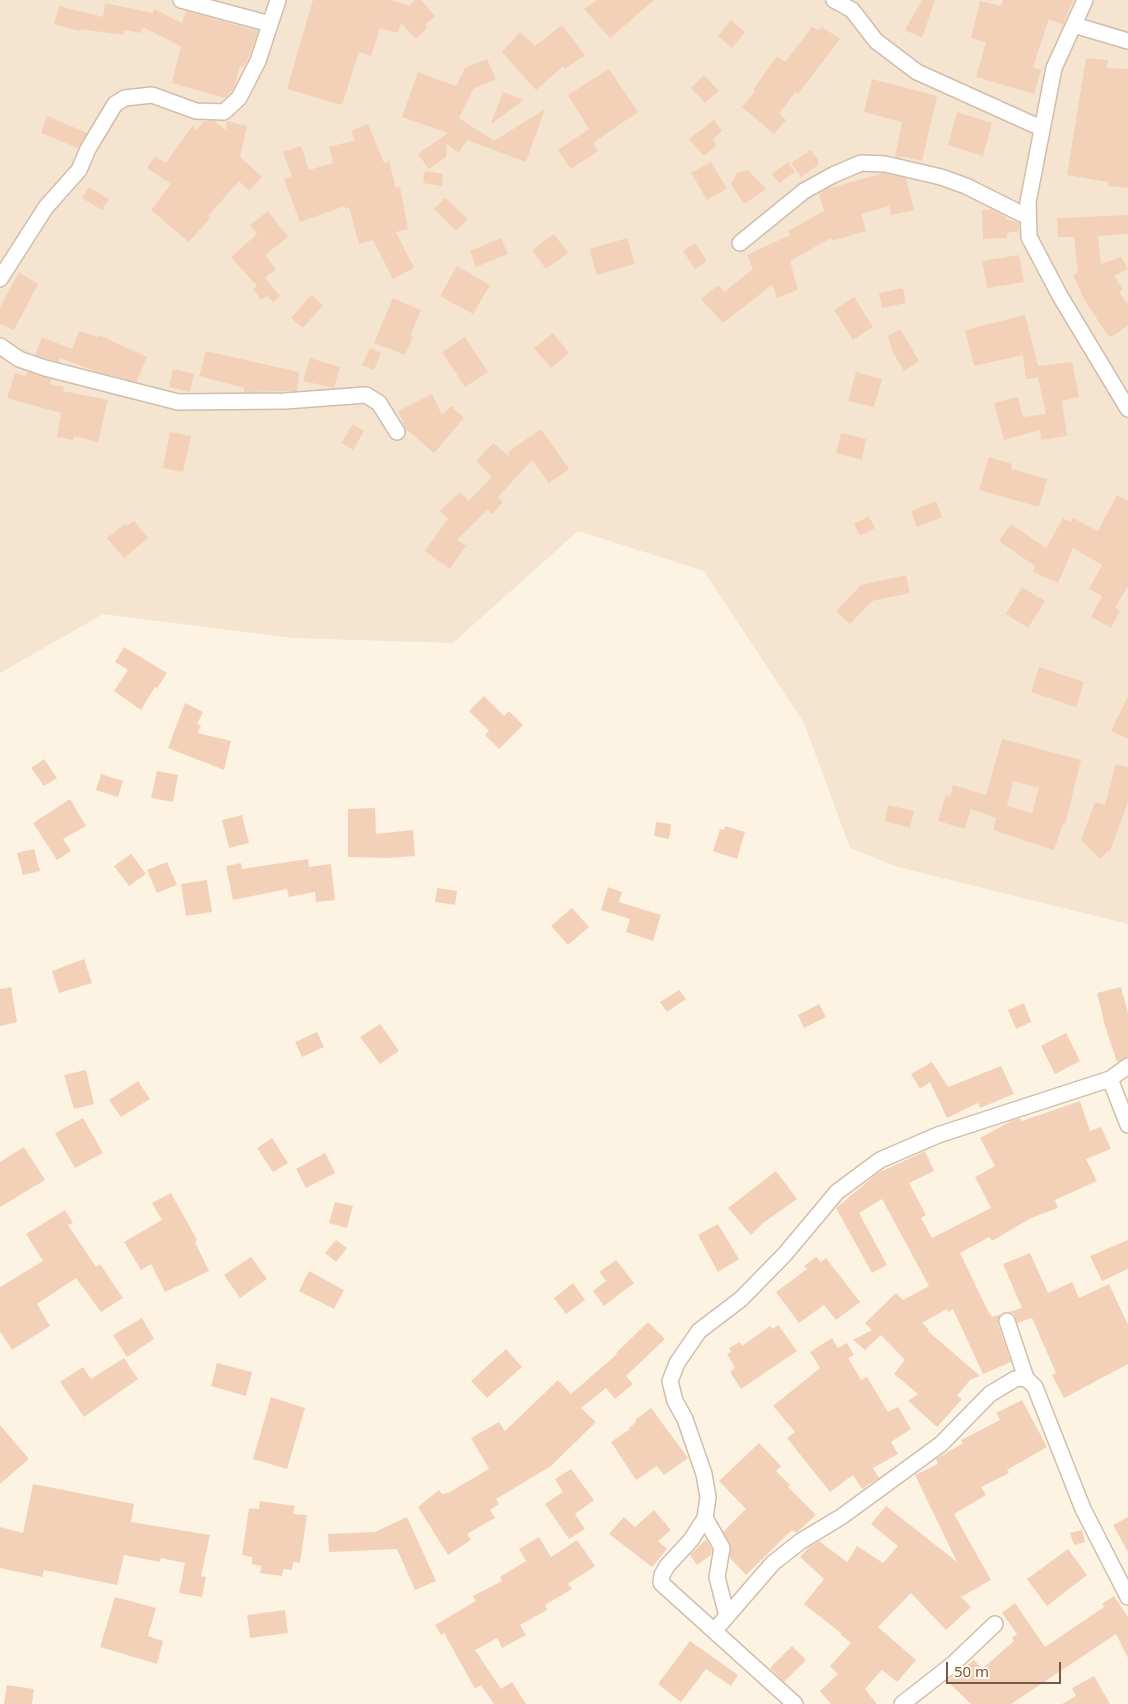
<!DOCTYPE html>
<html>
<head>
<meta charset="utf-8">
<style>
	body { margin:0 }
	#map { position:relative; width:1128px; height:1704px; overflow:hidden; background:#fdf3e2; font-family:"Noto Sans",sans-serif }
	canvas { display:block }
	.scale { position:absolute; left:946px; top:1662px; width:115px; height:22px; box-sizing:border-box; border:2px solid #765948; border-top:0; padding-left:6px; font-size:15px; line-height:18px; white-space:nowrap; color:#765948; -webkit-text-stroke:4px #fff7e9; paint-order:stroke }
</style>
</head>
<body>
<div id="map">
<canvas width="1128" height="1704"></canvas>
<div class="scale">50 m</div>
</div>
<script>
const context = document.querySelector('canvas').getContext('2d');
context.lineJoin = 'round';
function fillPath(path, color) { context.fillStyle = color; context.fill(path, 'evenodd'); }
const toPath = rows => new Path2D(rows.map(r => 'M' + r).join(''));
function trace(path, color, width, dash) { context.strokeStyle = color; context.lineWidth = width; context.lineCap = dash ? 'butt' : 'round'; context.setLineDash(dash || []); context.stroke(path); }
fillPath(toPath([
	[0,0,1128,0,1128,924,898,867,850,848,804,723,704,571,578,531,453,643,293,638,103,614,0,673]
]), '#f5e5d0');
fillPath(toPath([
	[313,0,391,0,409,6,415,0,421,0,435,16,425,25,427,28,416,39,401,23,398,33,380,28,371,56,359,52,342,105,287,89],
	[597,0,654,0,610,38,584,9],
	[922,0,935,0,922,38,905,30],
	[1003,0,1073,0,1063,25,1049,19,1033,67,1041,70,1034,94,976,77,986,42,971,38,980,1,1001,6],
	[105,3,153,13,154,9,182,23,186,11,258,31,249,57,244,67,240,66,234,88,225,98,172,83,181,46,142,27,141,33,124,30,123,35,80,29,79,31,54,24,59,6,103,17],
	[731,20,745,32,732,48,718,36],
	[562,25,585,55,565,69,563,66,536,90,502,52,520,32,535,46],
	[812,27,819,30,822,27,840,39,798,94,795,92,779,114,786,120,774,134,742,107,755,91,753,90,777,56,785,62],
	[1086,58,1108,60,1107,68,1128,69,1128,188,1108,186,1108,182,1067,175],
	[487,59,496,79,473,89,459,118,494,141,545,109,526,162,467,140,459,153,447,144,446,157,429,169,418,154,448,133,402,117,418,72,456,86,465,68],
	[609,69,638,112,593,143,598,151,571,169,558,150,589,129,568,95],
	[704,75,719,91,705,103,691,88],
	[872,79,937,96,922,161,900,156,901,158,895,157,902,122,864,112],
	[503,92,524,100,491,124],
	[957,112,992,123,983,156,948,145],
	[47,116,87,133,78,148,41,133],
	[714,120,722,131,713,139,716,146,704,156,689,139],
	[204,121,214,121,226,130,227,121,247,126,240,157,262,177,249,191,239,181,208,216,210,218,189,242,151,210,171,184,147,168,155,156,166,163,192,126,197,130],
	[368,124,384,163,389,161,396,188,400,187,408,229,396,232,414,268,393,279,373,240,359,244,349,208,345,209,345,206,300,222,284,179,292,176,283,152,301,146,309,170,333,163,329,147,355,140,351,131],
	[811,150,818,160,818,165,801,177,791,163],
	[711,162,727,189,707,200,691,173],
	[788,162,795,172,779,183,772,174],
	[748,170,766,189,744,204,731,184,737,173],
	[425,171,443,174,442,186,423,183],
	[883,173,906,178,914,210,891,215,889,206,861,214,866,231,832,241,831,238,790,261,798,290,777,298,772,285,723,323,701,299,718,285,724,292,753,269,747,255,790,235,788,231,824,211,819,194,827,189],
	[89,187,109,199,102,210,82,198],
	[445,198,468,219,456,231,434,209],
	[992,209,1006,217,1006,219,1019,223,1019,231,1007,233,1007,238,983,239,982,210],
	[268,211,288,237,265,255,276,269,265,278,280,296,273,302,267,296,261,300,253,289,257,286,231,257,257,234,250,225],
	[1128,215,1128,234,1098,236,1101,264,1121,257,1128,269,1114,276,1123,290,1119,292,1128,305,1128,325,1113,336,1108,336,1084,299,1073,275,1078,272,1074,237,1058,237,1057,218],
	[554,234,568,253,546,269,532,250],
	[501,238,508,254,476,267,470,251],
	[627,238,635,264,597,275,589,249],
	[695,243,707,261,695,269,683,251],
	[1019,255,1024,282,987,288,982,261],
	[457,266,490,285,473,314,440,296],
	[19,272,38,284,14,330,0,324,0,307],
	[903,288,906,303,882,308,879,293],
	[311,295,323,305,303,328,291,318],
	[854,297,873,327,853,340,834,310],
	[393,298,421,310,410,336,413,337,405,355,374,343],
	[1025,315,1038,366,1072,362,1079,397,1062,401,1067,436,1041,440,1040,430,1004,440,994,403,1018,397,1023,417,1046,414,1038,378,1026,379,1023,355,974,366,965,330],
	[900,329,919,361,904,371,892,351,888,336],
	[79,331,98,337,99,335,147,357,136,382,95,371,60,358,58,362,35,355,42,337,72,349],
	[553,333,569,353,551,368,534,348],
	[465,337,488,372,465,387,442,352],
	[370,348,381,353,374,370,362,365],
	[206,351,299,372,297,391,244,392,244,388,199,376],
	[310,358,340,367,334,388,303,381],
	[173,369,194,374,190,392,169,387],
	[28,372,51,379,50,384,64,387,63,391,108,400,98,442,74,436,73,440,57,437,61,413,7,398,15,373,26,376],
	[856,372,882,379,874,407,848,401],
	[432,394,442,415,451,406,464,418,434,453,406,429,398,411],
	[353,424,364,431,353,450,341,443],
	[541,429,569,469,549,483,532,460,498,497,503,502,492,514,487,510,457,540,466,546,450,569,425,551,448,519,440,511,460,492,469,501,492,477,476,461,493,443,510,457,508,452],
	[170,432,191,436,183,472,163,468],
	[841,433,866,439,862,460,836,453],
	[989,457,1012,464,1011,469,1047,479,1039,507,979,490],
	[1117,495,1128,501,1128,586,1115,608,1120,611,1111,628,1091,617,1102,596,1089,589,1102,565,1073,548,1058,583,1033,572,1035,566,999,541,1011,524,1046,548,1063,518,1070,522,1073,518,1098,531],
	[936,501,942,517,917,527,911,511],
	[869,516,875,528,860,536,854,524],
	[134,521,148,538,124,558,107,538,125,524,127,526],
	[906,575,910,593,872,601,850,624,836,611,861,585],
	[1022,587,1045,601,1028,628,1006,614],
	[124,647,167,673,157,688,155,687,141,710,114,691,128,670,115,662],
	[1039,667,1084,682,1076,707,1031,692],
	[484,696,504,716,509,711,523,725,499,749,485,735,489,731,469,711],
	[1128,696,1128,739,1111,731],
	[185,703,203,712,197,724,201,725,198,733,231,741,224,770,168,748],
	[1002,739,1081,760,1065,825,1063,824,1054,850,993,830,996,818,971,809,965,829,938,821,946,795,950,796,953,785,986,795],
	[1013,781,1039,788,1032,813,1007,806],
	[44,759,57,778,44,786,31,768],
	[1116,764,1128,767,1128,802,1110,851,1108,851,1100,859,1081,840,1095,802,1105,805],
	[157,771,178,775,173,802,151,798],
	[101,774,123,781,118,797,96,790],
	[70,799,86,826,63,839,71,851,57,860,33,823],
	[888,805,914,811,910,828,885,821],
	[375,808,376,834,413,830,415,856,387,858,348,857,348,809],
	[242,815,249,843,229,848,222,820],
	[656,822,671,824,669,839,654,836],
	[725,826,745,832,737,859,713,851,720,829,724,830],
	[34,849,40,871,23,875,17,853],
	[131,854,146,874,129,886,114,866],
	[308,859,309,867,331,864,335,900,316,902,315,892,289,897,287,889,233,900,226,866,241,863,242,869],
	[167,862,177,885,157,893,147,870],
	[207,880,212,912,186,916,181,884],
	[608,887,622,892,619,902,661,915,653,941,626,932,630,919,601,910],
	[437,888,457,891,455,905,435,902],
	[572,908,589,927,568,945,551,926],
	[84,959,92,983,59,993,52,971],
	[11,987,17,1022,0,1026,0,989],
	[1121,987,1128,1013,1128,1057,1117,1062,1105,1026,1097,993],
	[679,990,686,999,667,1012,660,1002],
	[1024,1003,1031,1022,1016,1029,1008,1010],
	[819,1004,826,1017,804,1028,798,1015],
	[380,1024,399,1051,380,1064,360,1037],
	[317,1032,324,1047,302,1057,295,1042],
	[1066,1033,1080,1061,1055,1074,1041,1046],
	[932,1062,948,1087,1001,1066,1014,1094,980,1108,978,1103,947,1118,930,1082,920,1089,911,1074],
	[86,1070,94,1104,74,1109,64,1075],
	[138,1081,150,1099,121,1117,109,1100],
	[1080,1101,1090,1131,1101,1127,1111,1149,1086,1159,1097,1181,1055,1200,1058,1208,1031,1218,992,1241,989,1237,960,1253,988,1311,992,1317,1000,1314,998,1324,1011,1362,983,1374,953,1309,948,1312,947,1309,922,1323,929,1330,928,1331,980,1376,970,1380,957,1396,962,1399,937,1427,908,1401,918,1394,894,1374,905,1360,881,1335,865,1350,853,1340,872,1330,865,1323,896,1293,903,1300,929,1286,882,1199,859,1213,887,1265,872,1273,836,1208,878,1173,925,1151,934,1171,909,1183,926,1215,921,1218,932,1238,991,1208,975,1177,995,1166,980,1138,1011,1121,1020,1118,1022,1121],
	[83,1118,103,1153,75,1168,55,1133],
	[272,1138,288,1163,273,1172,257,1148],
	[24,1147,45,1180,0,1207,0,1162],
	[325,1153,335,1173,306,1188,296,1169],
	[776,1171,797,1199,763,1223,751,1235,728,1208],
	[171,1193,197,1240,195,1242,209,1271,165,1292,151,1264,141,1270,124,1242,162,1220,152,1203],
	[335,1202,353,1206,347,1228,329,1223],
	[65,1210,73,1223,68,1225,96,1267,100,1264,123,1298,101,1312,76,1278,37,1304,50,1326,12,1350,0,1331,0,1287,43,1261,26,1234],
	[718,1224,739,1259,718,1272,698,1235],
	[336,1240,347,1248,336,1262,325,1253],
	[1128,1240,1128,1269,1102,1281,1090,1256],
	[1030,1253,1048,1293,1072,1282,1079,1298,1109,1284,1128,1325,1128,1364,1064,1398,1052,1375,1056,1373,1032,1318,1017,1323,1014,1314,1009,1312,1022,1308,1003,1264],
	[251,1257,267,1279,240,1298,224,1275],
	[816,1257,821,1262,826,1258,860,1302,836,1320,824,1305,799,1323,776,1292,807,1269,804,1266],
	[616,1260,634,1283,604,1306,593,1291,606,1281,599,1272],
	[309,1271,344,1290,334,1309,299,1291],
	[573,1283,585,1300,566,1314,554,1298],
	[142,1318,154,1339,127,1357,113,1335],
	[648,1322,665,1339,626,1376,633,1384,615,1399,606,1388,581,1408,596,1422,551,1466,496,1499,499,1504,490,1510,495,1518,467,1534,471,1540,448,1555,418,1507,439,1490,442,1494,448,1493,489,1469,471,1438,499,1422,505,1431,558,1380,571,1394,617,1354,616,1353],
	[778,1325,797,1351,741,1389,730,1372,735,1368,727,1354,731,1352,729,1348,740,1342,742,1346,770,1326,773,1329],
	[832,1338,838,1348,847,1343,854,1355,848,1358,861,1380,867,1377,888,1412,898,1407,911,1429,891,1442,898,1454,873,1468,879,1478,862,1489,853,1475,830,1492,787,1438,795,1432,773,1406,820,1368,810,1352],
	[506,1349,522,1367,487,1398,471,1381],
	[124,1358,138,1379,84,1417,60,1382,83,1367,91,1379],
	[217,1363,252,1372,246,1396,211,1386],
	[271,1397,305,1408,287,1469,253,1459],
	[1022,1400,1047,1447,1007,1470,1009,1473,981,1487,986,1495,954,1514,991,1580,961,1597,971,1607,946,1630,911,1593,878,1627,916,1660,897,1682,882,1670,865,1689,877,1704,831,1704,820,1691,838,1674,830,1666,851,1643,840,1634,841,1633,804,1604,824,1579,800,1557,808,1548,819,1541,847,1562,857,1546,883,1563,898,1546,871,1524,886,1506,957,1562,915,1475,938,1464,936,1459,963,1443,961,1440,1000,1420,996,1413],
	[651,1408,688,1458,664,1475,657,1466,636,1480,611,1442,630,1429,629,1428,636,1422,635,1420],
	[0,1425,29,1459,0,1484],
	[759,1443,781,1466,776,1471,790,1485,788,1487,816,1515,796,1533,792,1530,746,1575,730,1558,730,1544,723,1532,746,1509,719,1481],
	[571,1469,594,1500,575,1514,585,1529,569,1539,545,1504,563,1492,555,1479],
	[33,1484,134,1504,131,1522,210,1535,201,1576,206,1577,202,1597,179,1593,185,1563,161,1558,160,1562,124,1555,117,1585,44,1570,42,1577,0,1568,0,1527,23,1533],
	[260,1501,295,1506,293,1514,307,1515,300,1563,293,1562,292,1570,283,1569,282,1576,260,1573,261,1566,252,1564,252,1557,242,1555,249,1508,259,1509],
	[654,1510,671,1530,658,1541,667,1549,652,1567,609,1534,624,1517,635,1527],
	[407,1517,436,1581,415,1590,397,1549,329,1552,328,1534,375,1532],
	[1128,1517,1128,1552,1113,1525],
	[1082,1530,1085,1542,1074,1545,1070,1533],
	[539,1537,551,1557,577,1540,595,1566,568,1584,572,1589,545,1605,547,1610,520,1625,526,1635,502,1648,497,1638,475,1650,501,1689,512,1682,526,1704,494,1704,481,1685,475,1689,444,1633,441,1635,435,1625,476,1601,473,1596,502,1581,500,1577,526,1561,519,1549],
	[706,1539,712,1550,711,1555,697,1565,690,1555],
	[1068,1549,1087,1575,1047,1606,1027,1579],
	[1114,1596,1128,1617,1128,1658,1116,1634,1011,1704,971,1704,947,1681,974,1660,982,1669,1014,1641,1012,1638,1017,1634,1002,1613,1015,1603,1045,1647,1104,1607,1102,1604],
	[115,1597,156,1608,148,1636,163,1641,157,1664,100,1647],
	[285,1610,288,1633,250,1638,247,1615],
	[690,1641,738,1675,731,1686,706,1669,681,1702,658,1684],
	[792,1646,806,1660,784,1682,770,1668],
	[1094,1676,1110,1704,1062,1704,1076,1696,1072,1688],
	[7,1685,34,1689,32,1704,4,1704]
]), '#f3d1b9');
const minor = toPath([
	[181,0,270,24],
	[834,0,852,10,876,41,917,72,1041,128],
	[1085,0,1054,68,1028,202,1029,237,1060,296,1128,409],
	[1074,25,1128,41],
	[740,243,804,191,833,175,861,163,885,164,941,177,966,186,1028,217],
	[0,279,46,207,79,170,88,149,115,104,125,98,152,95,196,111,224,112,239,98,258,61,278,0],
	[0,346,19,359,45,368,178,402,285,401,366,395,379,403,397,432],
	[1110,1079,1128,1125],
	[1007,1321,1026,1378],
	[705,1518,722,1548,717,1577,727,1616],
	[715,1630,773,1563,801,1541,841,1517,941,1444,990,1394,1015,1379,1026,1378,1035,1387,1083,1509,1128,1597],
	[795,1704,661,1583,662,1575,667,1566,691,1540,705,1518,708,1497,704,1474,685,1419,675,1401,670,1381,677,1363,699,1331,741,1299,785,1254,837,1192,880,1160,938,1135,1110,1079,1128,1066],
	[902,1704,953,1664,995,1624]
]);
trace(minor, '#d1bdac', 18);
trace(minor, '#fff', 15);
</script>
</body>
</html>
